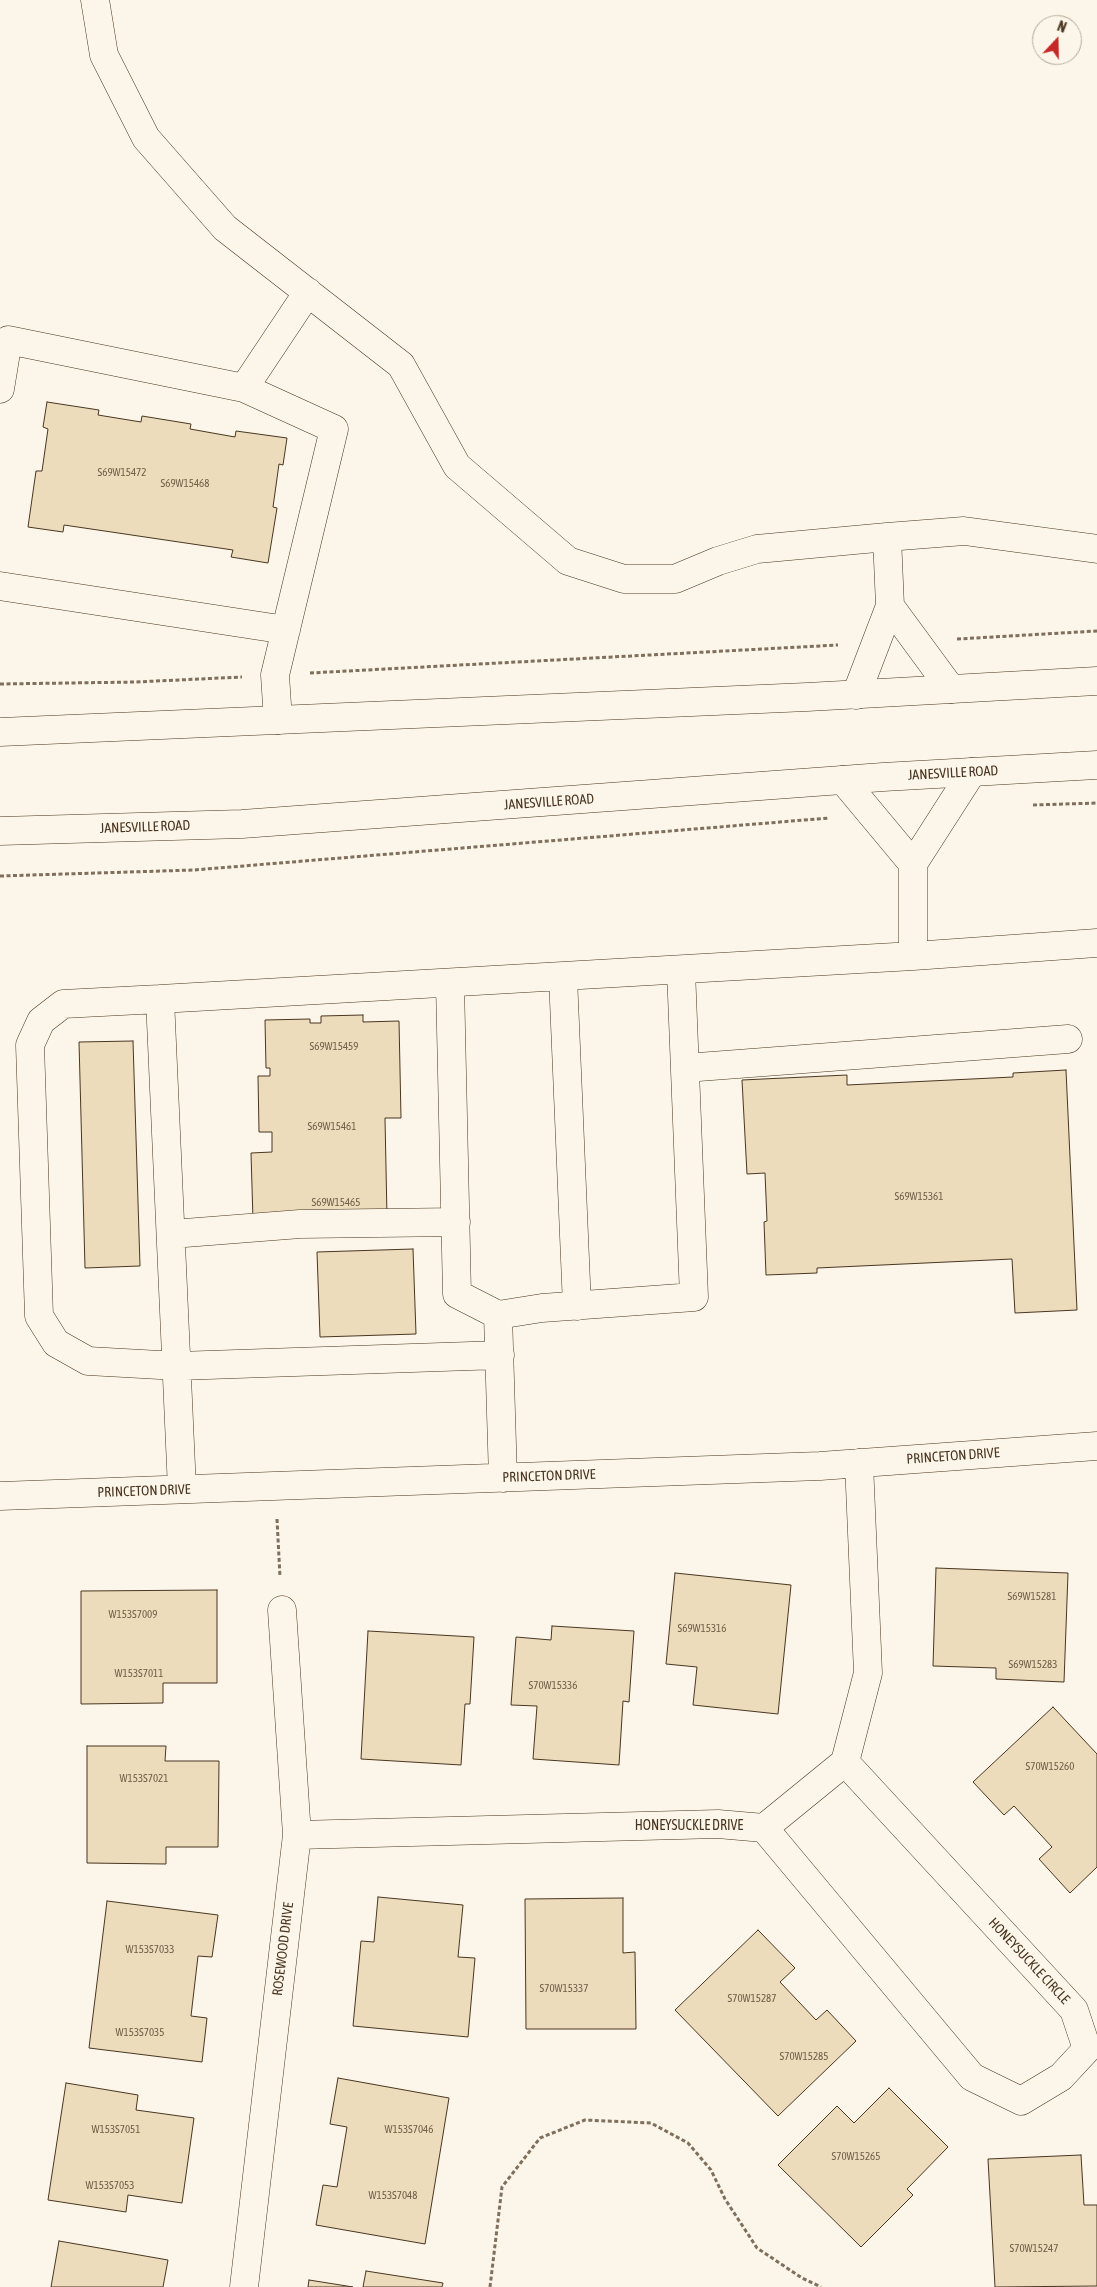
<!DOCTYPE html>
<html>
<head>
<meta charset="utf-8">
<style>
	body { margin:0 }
	#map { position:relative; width:1097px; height:2287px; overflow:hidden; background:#fbf6e9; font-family:"Asap Condensed",sans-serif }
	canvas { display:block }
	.north { position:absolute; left:1032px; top:15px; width:50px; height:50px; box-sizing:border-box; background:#fbf6e9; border:1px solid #b4a999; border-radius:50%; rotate:21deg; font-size:14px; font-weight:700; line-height:20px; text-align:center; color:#4a3520 }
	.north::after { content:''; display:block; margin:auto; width:18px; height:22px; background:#c62828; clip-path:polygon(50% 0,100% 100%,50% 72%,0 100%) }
</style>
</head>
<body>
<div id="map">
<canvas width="1097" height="2287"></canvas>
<div class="north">N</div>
</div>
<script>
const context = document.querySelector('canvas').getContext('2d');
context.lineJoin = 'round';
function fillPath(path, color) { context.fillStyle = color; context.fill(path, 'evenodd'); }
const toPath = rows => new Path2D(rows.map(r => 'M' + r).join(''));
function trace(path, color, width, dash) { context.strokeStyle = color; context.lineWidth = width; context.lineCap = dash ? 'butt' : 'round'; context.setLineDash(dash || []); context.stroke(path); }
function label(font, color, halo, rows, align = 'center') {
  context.font = font + ' "Asap Condensed",sans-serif'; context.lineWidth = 4; context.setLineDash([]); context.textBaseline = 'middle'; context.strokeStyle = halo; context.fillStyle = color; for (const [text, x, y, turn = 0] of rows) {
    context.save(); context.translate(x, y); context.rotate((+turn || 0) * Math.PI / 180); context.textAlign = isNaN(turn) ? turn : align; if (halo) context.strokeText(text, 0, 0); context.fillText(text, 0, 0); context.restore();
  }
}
const building = toPath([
	[47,402,99,410,98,415,141,422,142,416,191,424,190,429,235,437,236,431,287,438,283,465,279,464,273,507,277,508,268,563,231,557,233,550,64,525,63,532,28,527,36,471,42,471,48,429,43,427,47,402],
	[363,1015,363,1022,399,1021,401,1118,385,1118,387,1217,253,1220,251,1153,272,1152,272,1132,259,1132,258,1076,270,1076,270,1068,266,1068,265,1020,310,1019,310,1023,321,1023,321,1016,363,1015],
	[133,1041,140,1266,85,1268,79,1042,133,1041],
	[1066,1070,1077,1310,1015,1313,1012,1259,817,1268,817,1273,766,1275,764,1222,767,1221,765,1173,747,1174,742,1080,847,1075,847,1085,1013,1077,1013,1073,1066,1070],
	[413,1249,416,1334,320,1337,317,1252,413,1249],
	[936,1568,1068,1573,1064,1682,996,1679,996,1668,933,1666,936,1568],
	[675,1573,791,1585,778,1714,693,1705,697,1667,666,1664,675,1573],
	[217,1590,217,1683,163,1683,163,1703,81,1704,81,1591,217,1590],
	[552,1626,634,1631,629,1702,623,1701,619,1765,533,1759,537,1706,511,1705,516,1637,551,1640,552,1626],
	[368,1631,474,1637,470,1704,465,1704,461,1765,361,1759,368,1631],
	[1053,1707,1097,1754,1097,1867,1070,1893,1039,1859,1052,1847,1014,1806,1004,1815,973,1782,1053,1707],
	[87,1746,166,1746,165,1761,219,1761,218,1847,166,1847,166,1864,87,1863,87,1746],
	[378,1897,463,1905,458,1957,475,1958,468,2037,353,2026,361,1941,374,1942,378,1897],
	[623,1898,623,1953,635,1952,636,2029,526,2029,525,1899,623,1898],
	[107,1901,218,1915,212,1957,198,1956,191,2016,207,2018,202,2062,89,2048,107,1901],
	[758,1930,795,1968,780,1982,816,2020,827,2010,856,2041,778,2116,675,2010,758,1930],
	[338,2078,449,2098,425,2244,316,2225,323,2185,337,2187,347,2127,330,2124,338,2078],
	[66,2083,138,2095,136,2110,194,2118,182,2203,128,2195,126,2212,48,2200,66,2083],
	[889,2088,948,2147,907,2189,913,2195,861,2247,778,2165,837,2106,854,2123,889,2088],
	[1081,2155,1084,2205,1097,2205,1097,2286,995,2287,988,2159,1081,2155],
	[59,2241,168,2260,163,2287,51,2287,59,2241],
	[366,2271,443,2283,442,2287,363,2287,366,2271],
	[309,2280,353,2287,308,2287,309,2280]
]);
fillPath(building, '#ecdcbc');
trace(building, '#4a3520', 1);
const minor = toPath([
	[95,0,104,55,146,138,225,228,401,365,457,466,568,561,624,579,675,579,718,561,757,549,887,537,890,606],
	[244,388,308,292],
	[0,389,8,340,244,388,334,429,275,675,278,720],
	[887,537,964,531,1097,549],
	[0,586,286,630],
	[856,695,890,606,951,689],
	[843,780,913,864,972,772],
	[913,956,1097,943],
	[563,977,577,1306],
	[450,984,457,1294,498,1315,503,1478],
	[160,999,63,1004,41,1021,30,1045,39,1316,56,1343,88,1361,178,1366,500,1355],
	[685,1068,1068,1039],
	[172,1234,300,1224,456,1222],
	[498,1315,542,1308,694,1297,681,970],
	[182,1489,160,999,913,956,913,864],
	[0,1496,820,1466,1097,1446],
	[764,1828,972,2077,1021,2101,1061,2077,1087,2049,1074,2010,845,1762],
	[297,1835,718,1824,764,1828,845,1762,868,1673,859,1463],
	[244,2287,297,1835,282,1610]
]);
const major = toPath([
	[0,732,807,697,1097,681],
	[0,831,242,824,883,777,1097,765]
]);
trace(minor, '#4a3520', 29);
trace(major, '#4a3520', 29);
trace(toPath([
	[957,639,1097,631],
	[310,673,838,645],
	[0,684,136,682,242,677],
	[1033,805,1097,803],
	[0,876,194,870,829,818],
	[277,1519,280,1577],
	[490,2287,502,2187,540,2138,585,2120,651,2123,688,2143,711,2170,725,2199,757,2248,802,2278,821,2287]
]), '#7f6f5c', 3, [4, 2.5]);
trace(minor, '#fbf6e9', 28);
trace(major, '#fbf6e9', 28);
label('11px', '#725f47', null, [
	["S69W15472",122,473],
	["S69W15468",185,484],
	["S69W15459",334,1047],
	["S69W15461",332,1127],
	["S69W15361",919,1197],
	["S69W15465",336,1203],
	["S69W15281",1032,1597],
	["W153S7009",133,1615],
	["S69W15316",702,1629],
	["S69W15283",1033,1665],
	["W153S7011",139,1674],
	["S70W15336",553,1686],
	["S70W15260",1050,1767],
	["W153S7021",144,1779],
	["W153S7033",150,1950],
	["S70W15337",564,1989],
	["S70W15287",752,1999],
	["W153S7035",140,2033],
	["S70W15285",804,2057],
	["W153S7051",116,2130],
	["W153S7046",409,2130],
	["S70W15265",856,2157],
	["W153S7053",110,2186],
	["W153S7048",393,2196],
	["S70W15247",1034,2249]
]);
label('14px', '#4a3520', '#fbf6e9', [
	["JANESVILLE ROAD",953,773,-3],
	["JANESVILLE ROAD",549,802,-4],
	["JANESVILLE ROAD",145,827,-2],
	["PRINCETON DRIVE",953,1456,-4],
	["PRINCETON DRIVE",549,1476,-2],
	["PRINCETON DRIVE",144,1491,-2],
	["HONEYSUCKLE DRIVE",689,1826],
	["ROSEWOOD DRIVE",283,1949,-83],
	["HONEYSUCKLE CIRCLE",1029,1961,47]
]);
</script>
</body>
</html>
